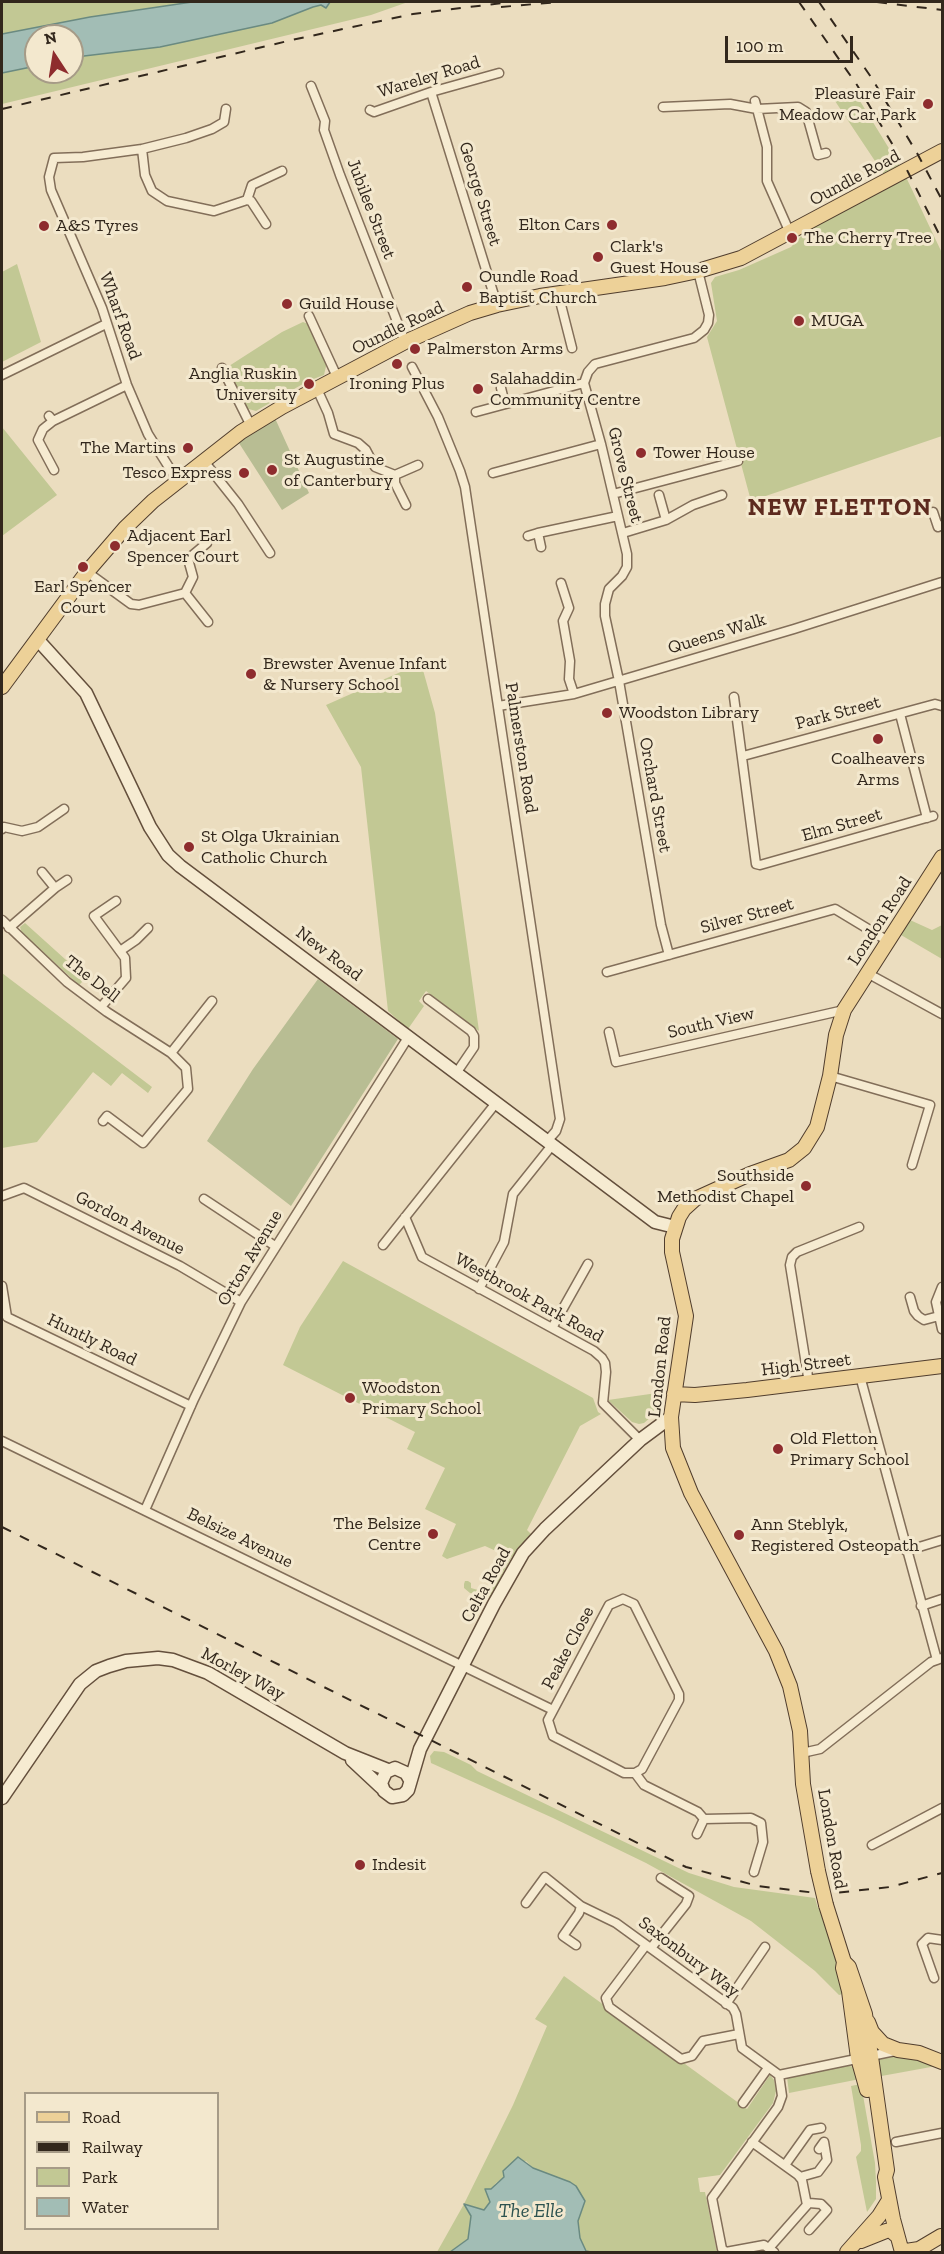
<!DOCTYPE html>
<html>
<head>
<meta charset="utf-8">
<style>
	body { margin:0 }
	#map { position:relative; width:944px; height:2254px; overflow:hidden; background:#ebddbf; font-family:"Zilla Slab",serif }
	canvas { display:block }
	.frame { position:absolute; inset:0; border:3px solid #32271c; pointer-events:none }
	.legend { position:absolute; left:24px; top:2092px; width:195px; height:138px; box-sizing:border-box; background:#f3e8ce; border:2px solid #a69b87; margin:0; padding:8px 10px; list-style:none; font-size:18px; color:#32271c }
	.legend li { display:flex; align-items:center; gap:12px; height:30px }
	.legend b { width:30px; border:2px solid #a69b87 }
	.north { position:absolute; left:24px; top:24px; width:60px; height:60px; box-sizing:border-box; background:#f3e8ce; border:2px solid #a69b87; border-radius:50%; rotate:348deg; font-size:16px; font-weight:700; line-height:24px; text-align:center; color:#32271c }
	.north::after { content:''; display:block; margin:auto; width:21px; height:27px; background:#8e2c2e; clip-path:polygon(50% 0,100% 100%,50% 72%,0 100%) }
	.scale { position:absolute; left:725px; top:36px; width:128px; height:27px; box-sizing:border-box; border:3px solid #32271c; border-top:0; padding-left:8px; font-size:18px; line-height:21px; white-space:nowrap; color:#32271c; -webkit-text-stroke:4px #f3e8ce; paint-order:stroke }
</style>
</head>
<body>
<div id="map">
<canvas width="944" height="2254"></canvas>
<div class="frame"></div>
<ul class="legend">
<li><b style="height:8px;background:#edd198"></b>Road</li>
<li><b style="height:8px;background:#32271c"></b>Railway</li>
<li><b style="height:16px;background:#c2c894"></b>Park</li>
<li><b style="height:16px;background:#a2bdb5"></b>Water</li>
</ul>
<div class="north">N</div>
<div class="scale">100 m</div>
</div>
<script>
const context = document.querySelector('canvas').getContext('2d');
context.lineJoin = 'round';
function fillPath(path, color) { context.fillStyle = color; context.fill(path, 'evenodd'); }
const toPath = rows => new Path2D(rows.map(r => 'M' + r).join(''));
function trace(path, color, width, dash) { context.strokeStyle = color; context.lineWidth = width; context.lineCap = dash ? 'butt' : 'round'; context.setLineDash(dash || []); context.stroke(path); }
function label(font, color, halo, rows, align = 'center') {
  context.font = font + ' "Zilla Slab",serif'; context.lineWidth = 6; context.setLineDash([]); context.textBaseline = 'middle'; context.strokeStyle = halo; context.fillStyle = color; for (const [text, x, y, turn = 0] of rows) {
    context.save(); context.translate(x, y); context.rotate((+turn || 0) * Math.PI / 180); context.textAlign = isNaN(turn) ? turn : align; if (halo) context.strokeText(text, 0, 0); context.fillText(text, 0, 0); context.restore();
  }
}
fillPath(toPath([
	[2,2,408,2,371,15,2,104],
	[36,36,72,36,72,72,36,72],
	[852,88,901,168,885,176,833,98],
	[906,177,942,253,942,436,751,501,707,337,717,321,711,283,715,277,739,270,791,247,806,231],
	[17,264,41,342,2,362,2,272],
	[303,322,308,324,327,362,324,375,308,381,256,411,245,408,228,373,229,366,282,332],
	[2,427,57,495,2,536],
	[421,663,435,713,479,1031,426,991,419,1001,424,1006,408,1029,388,1011,361,767,326,705],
	[910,920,932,930,942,925,942,959,901,935],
	[25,923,86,978,79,985,22,933,20,927],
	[2,973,152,1087,148,1093,122,1073,111,1086,93,1072,37,1142,2,1148],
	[343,1261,593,1398,598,1412,601,1414,580,1426,527,1530,531,1534,511,1558,490,1597,470,1593,464,1588,464,1584,465,1581,468,1581,471,1583,471,1588,488,1593,507,1556,485,1546,447,1559,442,1556,456,1524,425,1509,445,1468,407,1449,415,1432,283,1365,300,1327],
	[657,1393,656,1407,651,1417,644,1423,639,1424,632,1422,608,1400],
	[434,1751,444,1752,471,1765,477,1771,689,1873,734,1887,815,1898,818,1908,821,1907,846,1993,839,1995,815,1971,751,1921,646,1863,553,1818,431,1763,430,1756],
	[564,1976,747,2109,770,2075,774,2080,776,2091,773,2103,720,2175,698,2178,700,2192,705,2192,717,2252,586,2251,580,2238,570,2182,533,2168,526,2161,496,2183,491,2189,490,2202,484,2210,465,2205,471,2216,468,2239,450,2252,437,2252,464,2204,513,2105,547,2026,535,2019],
	[897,2054,942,2065,876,2077,877,2058],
	[846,2065,854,2067,860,2079,789,2093,787,2077],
	[861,2084,875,2163,876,2182,876,2199,867,2212,856,2157,861,2151,861,2145,851,2086]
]), '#c2c894');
fillPath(toPath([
	[274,416,309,493,282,510,237,440],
	[318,979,398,1039,291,1206,207,1141,253,1069]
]), '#b8bd93');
const water = toPath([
	[192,2,330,2,326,8,321,5,313,7,272,23,160,47,84,56,72,64,72,36,36,36,36,66,2,73,2,34,90,17,192,2],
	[518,2157,533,2168,570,2182,576,2186,585,2201,578,2221,580,2238,586,2251,591,2252,450,2252,468,2239,471,2216,464,2204,484,2210,490,2202,485,2189,491,2189,504,2177,503,2171,518,2157]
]);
fillPath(water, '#a2bdb5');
trace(water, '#6a8a81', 1.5);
const street = toPath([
	[311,86,325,121,324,130,340,175,405,342],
	[431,92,497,305],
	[755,101,767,147,767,181,790,233],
	[663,107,730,104,757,109,798,107,806,112,818,155,826,153],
	[370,110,374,112,431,92,499,73],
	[142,149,145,175,152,191,167,201,214,211,247,200,251,201,266,224],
	[247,200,252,185,282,171],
	[558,293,572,348],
	[309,316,338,379],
	[412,367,438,417,460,471,465,487,560,1119,556,1131,548,1140],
	[222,368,251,426],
	[2,375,106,324],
	[501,388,505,404],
	[317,389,328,413,334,434,358,443,366,450,375,467,395,475,418,465],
	[476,412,584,383],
	[49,416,53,421,127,385],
	[53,421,43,429,38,440,54,470],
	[203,460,238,504,270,553],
	[493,473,601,444],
	[395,475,395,483,406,505],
	[177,480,148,434,127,385,102,308,51,190,49,177,54,158,83,157,142,149,186,138,212,129,224,122,226,109],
	[613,494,738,461],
	[659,495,666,520],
	[933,512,938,527,942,525],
	[623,533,666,520,693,505,722,495],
	[528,536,538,533],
	[541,547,538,533,618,516],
	[87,572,131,604,139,605,185,593,208,622],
	[561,583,569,608,563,621,570,661,569,679,574,694],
	[185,593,193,577,188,559,207,543],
	[734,697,756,864,760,865,933,816],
	[498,706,574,694,794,629,942,582],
	[900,714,927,818],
	[743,756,935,704,942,706],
	[2,829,4,827,22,831,38,827,64,809],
	[55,888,67,880],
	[2,920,67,982,107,1012,171,1053,186,1068,188,1089,143,1143,107,1116,103,1121],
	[9,928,55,888,42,872],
	[120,951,136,940,148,928],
	[669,955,661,925,619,681,605,616,605,604,609,589,622,576,627,567,627,554,601,444,584,383,588,372,595,364,694,338,704,330,708,323,709,315,698,271],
	[607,972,835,909,888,941],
	[867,973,942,1014],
	[428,999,471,1031,474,1036,474,1047,457,1072],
	[101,1007,126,978,125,958,94,916,116,901],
	[609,1032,616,1062,844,1010],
	[171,1053,212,1001],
	[830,1076,930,1105,912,1165],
	[2,1196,24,1188,180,1266,241,1302],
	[204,1199,275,1246],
	[405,1217,422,1257,594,1351,602,1358,605,1363,606,1372,603,1403,640,1440],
	[383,1245,496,1103],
	[2,1286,7,1317,191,1406],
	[942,1287,936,1302,942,1329],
	[479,1289,504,1242,513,1194,553,1144],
	[910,1297,914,1311,918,1316,924,1320,939,1316],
	[552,1328,588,1264],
	[860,1376,937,1660],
	[809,1383,790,1265,792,1257,797,1252,859,1227],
	[2,1441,553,1710],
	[145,1510,194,1399,241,1302,409,1036],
	[906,1551,942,1540],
	[623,1599,634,1604,679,1694,679,1700,642,1769,635,1773,624,1773,553,1736,548,1720,609,1605,623,1599],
	[921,1606,942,1599],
	[802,1753,820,1749,931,1662,942,1658],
	[635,1773,644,1785,698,1812,704,1819,751,1818,761,1823,763,1842,754,1872],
	[697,1834,704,1819],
	[872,1845,942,1808],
	[526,1903,545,1877,581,1906,616,1923,733,2008,736,2014,742,2048,779,2075,895,2051],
	[576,1945,563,1936,579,1913,581,1906],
	[646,1945,606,1998,609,2007,681,2059,692,2056,703,2041,739,2034],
	[651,1948,686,1904,689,1896,661,1878],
	[934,1978,922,1944,928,1938,942,1940],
	[726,2004,765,1947],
	[743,2103,768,2068],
	[752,2142,798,2175,802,2180,807,2205,769,2248],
	[896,2142,942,2133],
	[785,2165,810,2130,821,2128],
	[800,2177,818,2172,827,2160,824,2142,819,2149],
	[807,2205,809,2203,821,2204,827,2210,809,2230],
	[774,2252,764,2245,726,2252,722,2249,712,2198,778,2107,782,2096,779,2075]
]);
const secondary = toPath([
	[38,640,86,693,150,827,168,855,180,866,655,1222,675,1227],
	[352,1760,382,1788],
	[410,1780,406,1773,395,1768,386,1772,381,1783,384,1791,392,1797,403,1795,408,1790,420,1749,494,1604,523,1553,545,1529,640,1440,671,1417],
	[2,1798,80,1684,96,1671,109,1666,126,1661,158,1658,173,1660,208,1673,345,1753,388,1770]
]);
const primary = toPath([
	[2,687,87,572,125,528,153,501,241,432,282,407,405,342,470,313,497,305,540,296,665,278,698,271,741,258,942,151],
	[674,1394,695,1395,747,1390,942,1366],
	[818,1871,803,1784,800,1731,790,1686,776,1651,691,1493,673,1448,671,1417,686,1316,672,1252,672,1239,679,1217,684,1209,695,1199,750,1174,789,1160,804,1148,817,1127,830,1076,836,1035,844,1010,942,857],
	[826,1905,844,1962,843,1968,849,1991,858,2058,867,2090],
	[844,1962,849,1967,865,2014,887,2170,885,2177,893,2219,902,2252],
	[868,2022,872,2032,883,2044,898,2050,919,2053,942,2062],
	[861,2241,886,2231,890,2230,897,2236],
	[901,2248,906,2251,919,2249,941,2236],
	[847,2252,879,2216,889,2200]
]);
trace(street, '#826e59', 11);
trace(secondary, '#644f3c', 15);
trace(primary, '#503d2d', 16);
trace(street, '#f6ebd1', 8);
trace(secondary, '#f6ebd1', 12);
trace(primary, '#edd198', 14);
trace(toPath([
	[799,2,857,85,903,162,942,240],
	[819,2,871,77,917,153,942,200],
	[877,2,942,10],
	[501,7,558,2],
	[2,109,292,40,413,14,510,2],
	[2,1527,686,1867,758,1886,825,1894,890,1887,942,1873]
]), '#32271c', 2, [10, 10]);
const primaryBridge = toPath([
	[818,1871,826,1905]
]);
trace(primaryBridge, '#503d2d', 16, []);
trace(primaryBridge, '#edd198', 14);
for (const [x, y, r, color] of [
	[928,104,6,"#8e2c2e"],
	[612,225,6,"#8e2c2e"],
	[44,226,6,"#8e2c2e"],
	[792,238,6,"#8e2c2e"],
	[598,257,6,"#8e2c2e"],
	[467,287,6,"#8e2c2e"],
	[287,304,6,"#8e2c2e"],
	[799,321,6,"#8e2c2e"],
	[415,349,6,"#8e2c2e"],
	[397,364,6,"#8e2c2e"],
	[309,384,6,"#8e2c2e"],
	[478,389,6,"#8e2c2e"],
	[188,448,6,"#8e2c2e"],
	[641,453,6,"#8e2c2e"],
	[272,470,6,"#8e2c2e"],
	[244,473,6,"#8e2c2e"],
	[115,546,6,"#8e2c2e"],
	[83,567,6,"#8e2c2e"],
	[251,674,6,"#8e2c2e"],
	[607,713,6,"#8e2c2e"],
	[878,739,6,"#8e2c2e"],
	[189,847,6,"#8e2c2e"],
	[806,1186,6,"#8e2c2e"],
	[350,1398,6,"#8e2c2e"],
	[778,1449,6,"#8e2c2e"],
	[433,1534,6,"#8e2c2e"],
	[739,1535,6,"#8e2c2e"],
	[360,1865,6,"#8e2c2e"]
]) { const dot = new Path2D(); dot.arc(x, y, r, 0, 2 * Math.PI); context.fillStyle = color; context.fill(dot); trace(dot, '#f3e8ce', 2); }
label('18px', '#32271c', '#f3e8ce', [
	["Wareley Road",429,77,-17],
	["Oundle Road",855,178,-28],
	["George Street",480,194,73],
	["Jubilee Street",371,209,69],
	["Wharf Road",120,316,70],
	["Oundle Road",398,328,-26],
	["Grove Street",625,475,76],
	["Queens Walk",717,634,-17],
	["Park Street",838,713,-15],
	["Palmerston Road",521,748,81],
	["Orchard Street",655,795,80],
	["Elm Street",842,825,-16],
	["Silver Street",747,916,-15],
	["London Road",880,921,-57],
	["New Road",329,954,37],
	["The Dell",92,979,38],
	["South View",711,1023,-13],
	["Gordon Avenue",130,1223,27],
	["Orton Avenue",250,1258,-59],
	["Westbrook Park Road",529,1298,29],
	["Huntly Road",92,1340,26],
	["High Street",806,1365,-7],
	["London Road",660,1367,-84],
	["Belsize Avenue",240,1538,26],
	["Celta Road",486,1585,-61],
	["Peake Close",568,1648,-62],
	["Morley Way",243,1674,28],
	["London Road",832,1839,80],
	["Saxonbury Way",689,1957,37]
]);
label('18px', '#32271c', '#f3e8ce', [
	["Pleasure Fair",916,94,"right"],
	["Meadow Car Park",916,115,"right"],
	["Elton Cars",600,225,"right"],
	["A&S Tyres",56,226],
	["The Cherry Tree",804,238],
	["Clark's",610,247],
	["Guest House",610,268],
	["Oundle Road",479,277],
	["Baptist Church",479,298],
	["Guild House",299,304],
	["MUGA",811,321],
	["Palmerston Arms",427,349],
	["Anglia Ruskin",297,374,"right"],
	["University",297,395,"right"],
	["Salahaddin",490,379],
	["Community Centre",490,400],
	["Ironing Plus",397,384,"center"],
	["The Martins",176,448,"right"],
	["Tower House",653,453],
	["St Augustine",284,460],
	["of Canterbury",284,481],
	["Tesco Express",232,473,"right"],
	["Adjacent Earl",127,536],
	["Spencer Court",127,557],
	["Earl Spencer",83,587,"center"],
	["Court",83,608,"center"],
	["Brewster Avenue Infant",263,664],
	["& Nursery School",263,685],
	["Woodston Library",619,713],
	["Coalheavers",878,759,"center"],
	["Arms",878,780,"center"],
	["St Olga Ukrainian",201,837],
	["Catholic Church",201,858],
	["Southside",794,1176,"right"],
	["Methodist Chapel",794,1197,"right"],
	["Woodston",362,1388],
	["Primary School",362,1409],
	["Old Fletton",790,1439],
	["Primary School",790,1460],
	["The Belsize",421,1524,"right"],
	["Centre",421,1545,"right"],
	["Ann Steblyk,",751,1525],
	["Registered Osteopath",751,1546],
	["Indesit",372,1865]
], 'left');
label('italic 20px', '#2c524f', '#f3e8ce', [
	["The Elle",531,2211]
]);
context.letterSpacing = '1.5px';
label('bold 24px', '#5d2a1e', '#f3e8ce', [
	["NEW FLETTON",840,508]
]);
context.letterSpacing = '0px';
</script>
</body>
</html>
